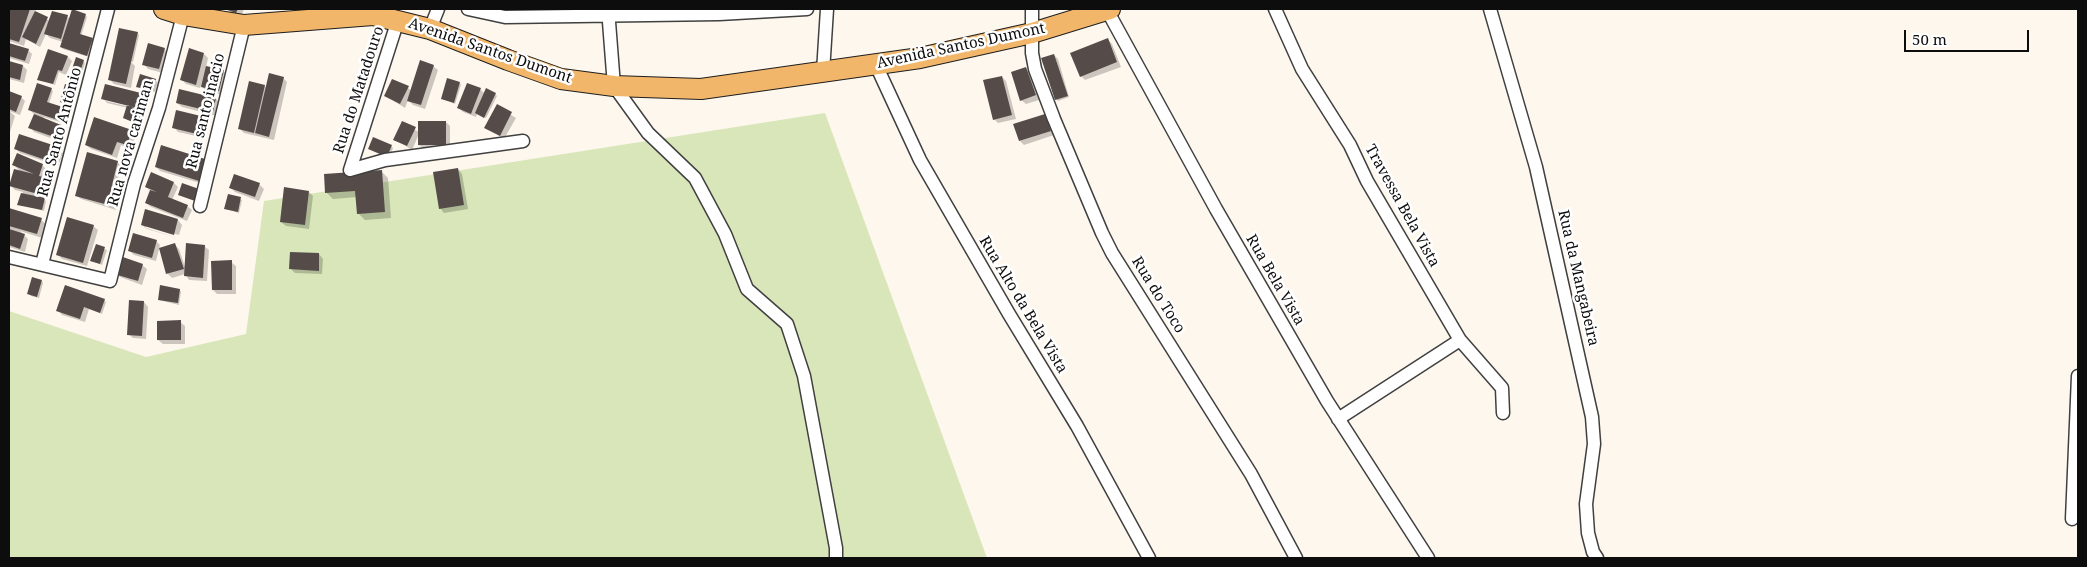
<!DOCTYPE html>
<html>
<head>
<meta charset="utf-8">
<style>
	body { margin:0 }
	#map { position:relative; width:2087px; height:567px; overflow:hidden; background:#fef7ed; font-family:"Noto Serif",serif }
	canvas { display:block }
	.frame { position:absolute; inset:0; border:10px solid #0d0d0d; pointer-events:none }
	.scale { position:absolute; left:1904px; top:30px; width:125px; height:22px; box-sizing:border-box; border:2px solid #0d0d0d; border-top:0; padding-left:6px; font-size:15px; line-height:18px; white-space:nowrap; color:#0d0d0d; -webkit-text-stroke:4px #fff; paint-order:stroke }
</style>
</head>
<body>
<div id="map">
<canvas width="2087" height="567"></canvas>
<div class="frame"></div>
<div class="scale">50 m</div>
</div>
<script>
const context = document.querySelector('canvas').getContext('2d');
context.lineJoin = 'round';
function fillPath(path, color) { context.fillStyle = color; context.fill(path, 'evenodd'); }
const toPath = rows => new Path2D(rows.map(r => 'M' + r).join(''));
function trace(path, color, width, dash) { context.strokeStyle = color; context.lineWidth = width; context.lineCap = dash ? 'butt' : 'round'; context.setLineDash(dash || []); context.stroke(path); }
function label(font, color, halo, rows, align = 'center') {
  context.font = font + ' "Noto Serif",serif'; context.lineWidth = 5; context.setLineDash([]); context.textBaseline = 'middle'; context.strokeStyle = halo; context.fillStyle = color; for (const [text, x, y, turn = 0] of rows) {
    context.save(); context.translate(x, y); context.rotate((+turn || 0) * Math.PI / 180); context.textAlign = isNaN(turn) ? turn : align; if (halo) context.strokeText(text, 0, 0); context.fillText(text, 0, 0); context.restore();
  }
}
fillPath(toPath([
	[825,113,987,558,9,558,9,311,146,357,246,334,264,201]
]), '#d9e6b9');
fillPath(toPath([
	[9,9,36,9,35,12,50,21,67,16,70,19,85,15,87,17,81,36,94,41,89,57,63,49,61,47,63,42,50,38,46,34,40,47,26,39,24,46,9,41],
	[224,9,244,9,241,17],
	[137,33,139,35,133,62,130,61,135,66,131,88,114,84,109,79],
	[1108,40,1112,44,1121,67,1085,80,1081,76],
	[9,44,28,50,32,54,29,64,9,58],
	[164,49,168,53,163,73,148,69,144,64],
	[49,51,68,57,72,61,66,75,59,72,55,85,38,79],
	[204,54,208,58,206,67,223,71,228,75,223,95,207,91,201,86,200,88,186,84,182,80],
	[1054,55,1058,59,1069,97,1058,101,1056,99],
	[83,61,85,63,80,79,73,76,71,74],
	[9,62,23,66,27,70,24,83,9,79],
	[433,66,438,70,425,109,413,105,408,100,405,108,386,96,408,88,412,91],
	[1026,69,1030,73,1039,100,1026,104,1021,100],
	[140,76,158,82,155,92,138,86],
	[1002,77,1006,81,1016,119,998,123,994,119],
	[283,78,287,82,274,140,244,133,240,129,264,86,267,88],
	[460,83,461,85,455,104,442,98],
	[73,88,75,90,70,105,63,103,61,102],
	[51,89,53,91,49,104,65,109,69,113,66,124,44,117,43,119,60,126,65,130,61,142,34,132,30,127,35,115,30,110],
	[480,89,485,94,495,94,497,96,486,118,477,114,476,117,463,112,459,108],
	[9,92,21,97,25,101,20,115,9,111,15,116,10,132,9,132],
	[140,95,145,99,142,108,106,99,106,101,142,110,141,112,146,115,142,126,124,118,128,108,107,103,103,98],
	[216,99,220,103,217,116,182,107,177,103],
	[497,106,516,118,504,139,486,127],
	[1045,116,1049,120,1054,135,1024,145,1020,141],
	[205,118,209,122,205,138,178,132,174,127],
	[446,122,450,126,450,149,424,149,419,145,419,134,412,150,395,139,402,123,419,132],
	[131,131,136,135,131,149,121,145,117,158,91,149,86,145],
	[391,146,393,148,389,158,370,149],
	[58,148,63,153,58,166,20,153,16,149],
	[18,155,43,166,47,170,43,179,46,182,42,199,46,201,44,211,19,204,23,192,15,190,11,186,21,172,14,165],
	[205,160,209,165,203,184,160,171,156,167],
	[117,162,122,166,115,191,120,196,116,210,81,199,76,195],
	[458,169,462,174,468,209,444,213,440,208],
	[381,171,388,178,391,218,365,220,358,213,357,197,333,199,326,192],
	[174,183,178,187,172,200,187,206,192,210,187,221,151,207,146,203,151,191,146,187],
	[259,184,264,189,259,201,235,192,231,188],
	[309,192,313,196,309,229,286,226,281,222],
	[240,199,242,200,239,213,226,209],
	[9,210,41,220,46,224,42,238,20,231,28,239,25,252,9,247],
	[178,220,182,225,179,235,146,225,146,228,178,238,147,229,142,225],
	[93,226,98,230,87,266,62,259,58,255],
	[156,241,160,245,156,261,134,255,129,250],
	[175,245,179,249,185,267,204,246,209,250,207,281,189,280,185,274,172,278,168,274,160,249],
	[96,246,107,250,102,265,92,261],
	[319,254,323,259,322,274,295,273,290,268],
	[231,262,236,266,236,294,217,294,213,290],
	[142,265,147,269,142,285,120,277,116,273],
	[42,281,43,283,39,298,31,296,29,294],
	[180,290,181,292,179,305,159,300],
	[104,300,106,302,102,314,89,309,85,322,62,315,58,310],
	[144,302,148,307,146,339,133,338,128,334],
	[180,322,185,326,185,344,163,344,158,340]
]), '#0003');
fillPath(toPath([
	[9,9,30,9,19,42,9,39],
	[72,9,86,14,80,34,93,38,87,56,60,47],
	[225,9,238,9,236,13],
	[35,11,48,17,36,44,22,37],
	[52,11,68,15,61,39,44,34],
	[119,28,138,32,126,84,108,80],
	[1108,38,1117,62,1080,77,1070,53],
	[9,43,29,49,25,61,9,56],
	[148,43,165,48,159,69,142,65],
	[189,48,204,53,196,85,180,80],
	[48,49,68,56,62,71,58,70,53,84,37,80],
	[1054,54,1068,96,1055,100,1041,58],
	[76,57,84,60,78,78,70,75],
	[420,60,434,65,421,105,407,101],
	[9,61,23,65,20,80,9,77],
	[206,66,224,70,219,91,201,87],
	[1026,67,1036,95,1020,101,1011,72],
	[269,73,284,77,269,137,255,133],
	[140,74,156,79,153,91,136,87],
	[1002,76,1012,115,993,120,983,80],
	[447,78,460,82,454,103,441,99],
	[392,79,409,86,400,104,384,96],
	[249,81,265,85,254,133,238,129],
	[37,83,52,88,47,102,66,108,61,121,28,110],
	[467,83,481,88,471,114,457,108],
	[65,84,74,87,68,104,60,102],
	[105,84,141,93,137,108,101,99],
	[486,88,496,93,484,118,475,113],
	[179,89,216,98,213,112,176,103],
	[9,91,22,96,16,112,9,109],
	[497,104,512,112,500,136,484,128],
	[127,105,145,112,140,125,123,118],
	[176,110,205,117,201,135,172,128],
	[34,114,61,125,57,138,28,128],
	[1045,114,1051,131,1019,141,1013,124],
	[94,117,132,130,127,145,117,142,112,155,85,145],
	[402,121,416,127,407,146,393,140],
	[418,121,446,121,446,145,418,145],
	[19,134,59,147,54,163,14,149],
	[373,137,392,145,387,157,368,149],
	[161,145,205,159,199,181,155,167],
	[87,152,118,161,111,189,117,191,112,206,75,196],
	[17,153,43,164,39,176,43,177,38,194,9,186,14,169,34,174,12,165],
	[458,168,464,205,439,209,433,172],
	[382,170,385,212,357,214,355,191,325,193,324,174],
	[151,172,174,182,168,197,188,205,183,218,145,203,150,190,157,192,145,187],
	[234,174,260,183,255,197,229,188],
	[182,183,199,189,195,201,178,195],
	[284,187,309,191,305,225,280,222],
	[21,193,45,198,42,210,17,205],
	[228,194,241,197,238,212,224,209],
	[9,208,42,218,37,234,9,226],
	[145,209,178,219,174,235,141,225],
	[67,217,94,225,83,263,56,255],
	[9,229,25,234,20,249,9,245],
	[133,233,157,240,152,258,128,251],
	[175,243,184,269,166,274,159,248],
	[186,243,205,245,203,278,184,276],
	[96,244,105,247,100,264,90,261],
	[290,252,319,253,319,271,289,269],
	[120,256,143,264,138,281,114,274],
	[232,260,232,290,212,290,211,261],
	[32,277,42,280,37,297,27,294],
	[65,285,105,299,100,313,84,307,80,319,56,311],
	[160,285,180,289,178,303,158,300],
	[129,300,144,301,142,336,127,335],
	[181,320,181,340,157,340,157,321]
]), '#554c4a');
const street = toPath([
	[468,9,505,17,719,14,807,9],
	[608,9,614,86,648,133,695,178,725,234,747,289,787,324,804,376,836,548,836,558],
	[1032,9,1032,53,1035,69,1054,119,1102,233,1112,253,1251,474,1296,558],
	[1275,9,1302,69,1350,145,1367,181,1460,340,1502,388,1503,413],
	[1490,9,1536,167,1592,417,1594,444,1586,504,1588,533,1593,552,1597,558],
	[1107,10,1216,209,1327,401,1428,558],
	[430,29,438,9],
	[876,65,920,160,1009,314,1077,426,1149,558],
	[823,72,827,9],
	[350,170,385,160,523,141],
	[350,170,398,20],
	[200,206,244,25],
	[9,257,110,281,134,184,159,108,183,15],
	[42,264,108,9],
	[1338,419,1460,340],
	[2072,519,2078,376]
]);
const primary = toPath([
	[164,9,183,15,244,25,373,15,430,29,508,60,561,79,614,86,701,89,920,58,1032,33,1110,9]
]);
trace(street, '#404040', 15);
trace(primary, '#1e1e1e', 22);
trace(street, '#fff', 12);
trace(primary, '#f1b66a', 20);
label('15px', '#0d0d0d', '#fff', [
	["Avenida Santos Dumont",961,46,-12],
	["Avenida Santos Dumont",490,51,19],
	["Rua do Matadouro",359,90,-72],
	["Rua santo inacio",206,111,-76],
	["Rua Santo Antônio",60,132,-75],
	["Rua nova cariman",131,143,-74],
	["Travessa Bela Vista",1402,206,61],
	["Rua da Mangabeira",1578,278,77],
	["Rua Bela Vista",1275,280,60],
	["Rua do Toco",1158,295,58],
	["Rua Alto da Bela Vista",1023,305,59]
]);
</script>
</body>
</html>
